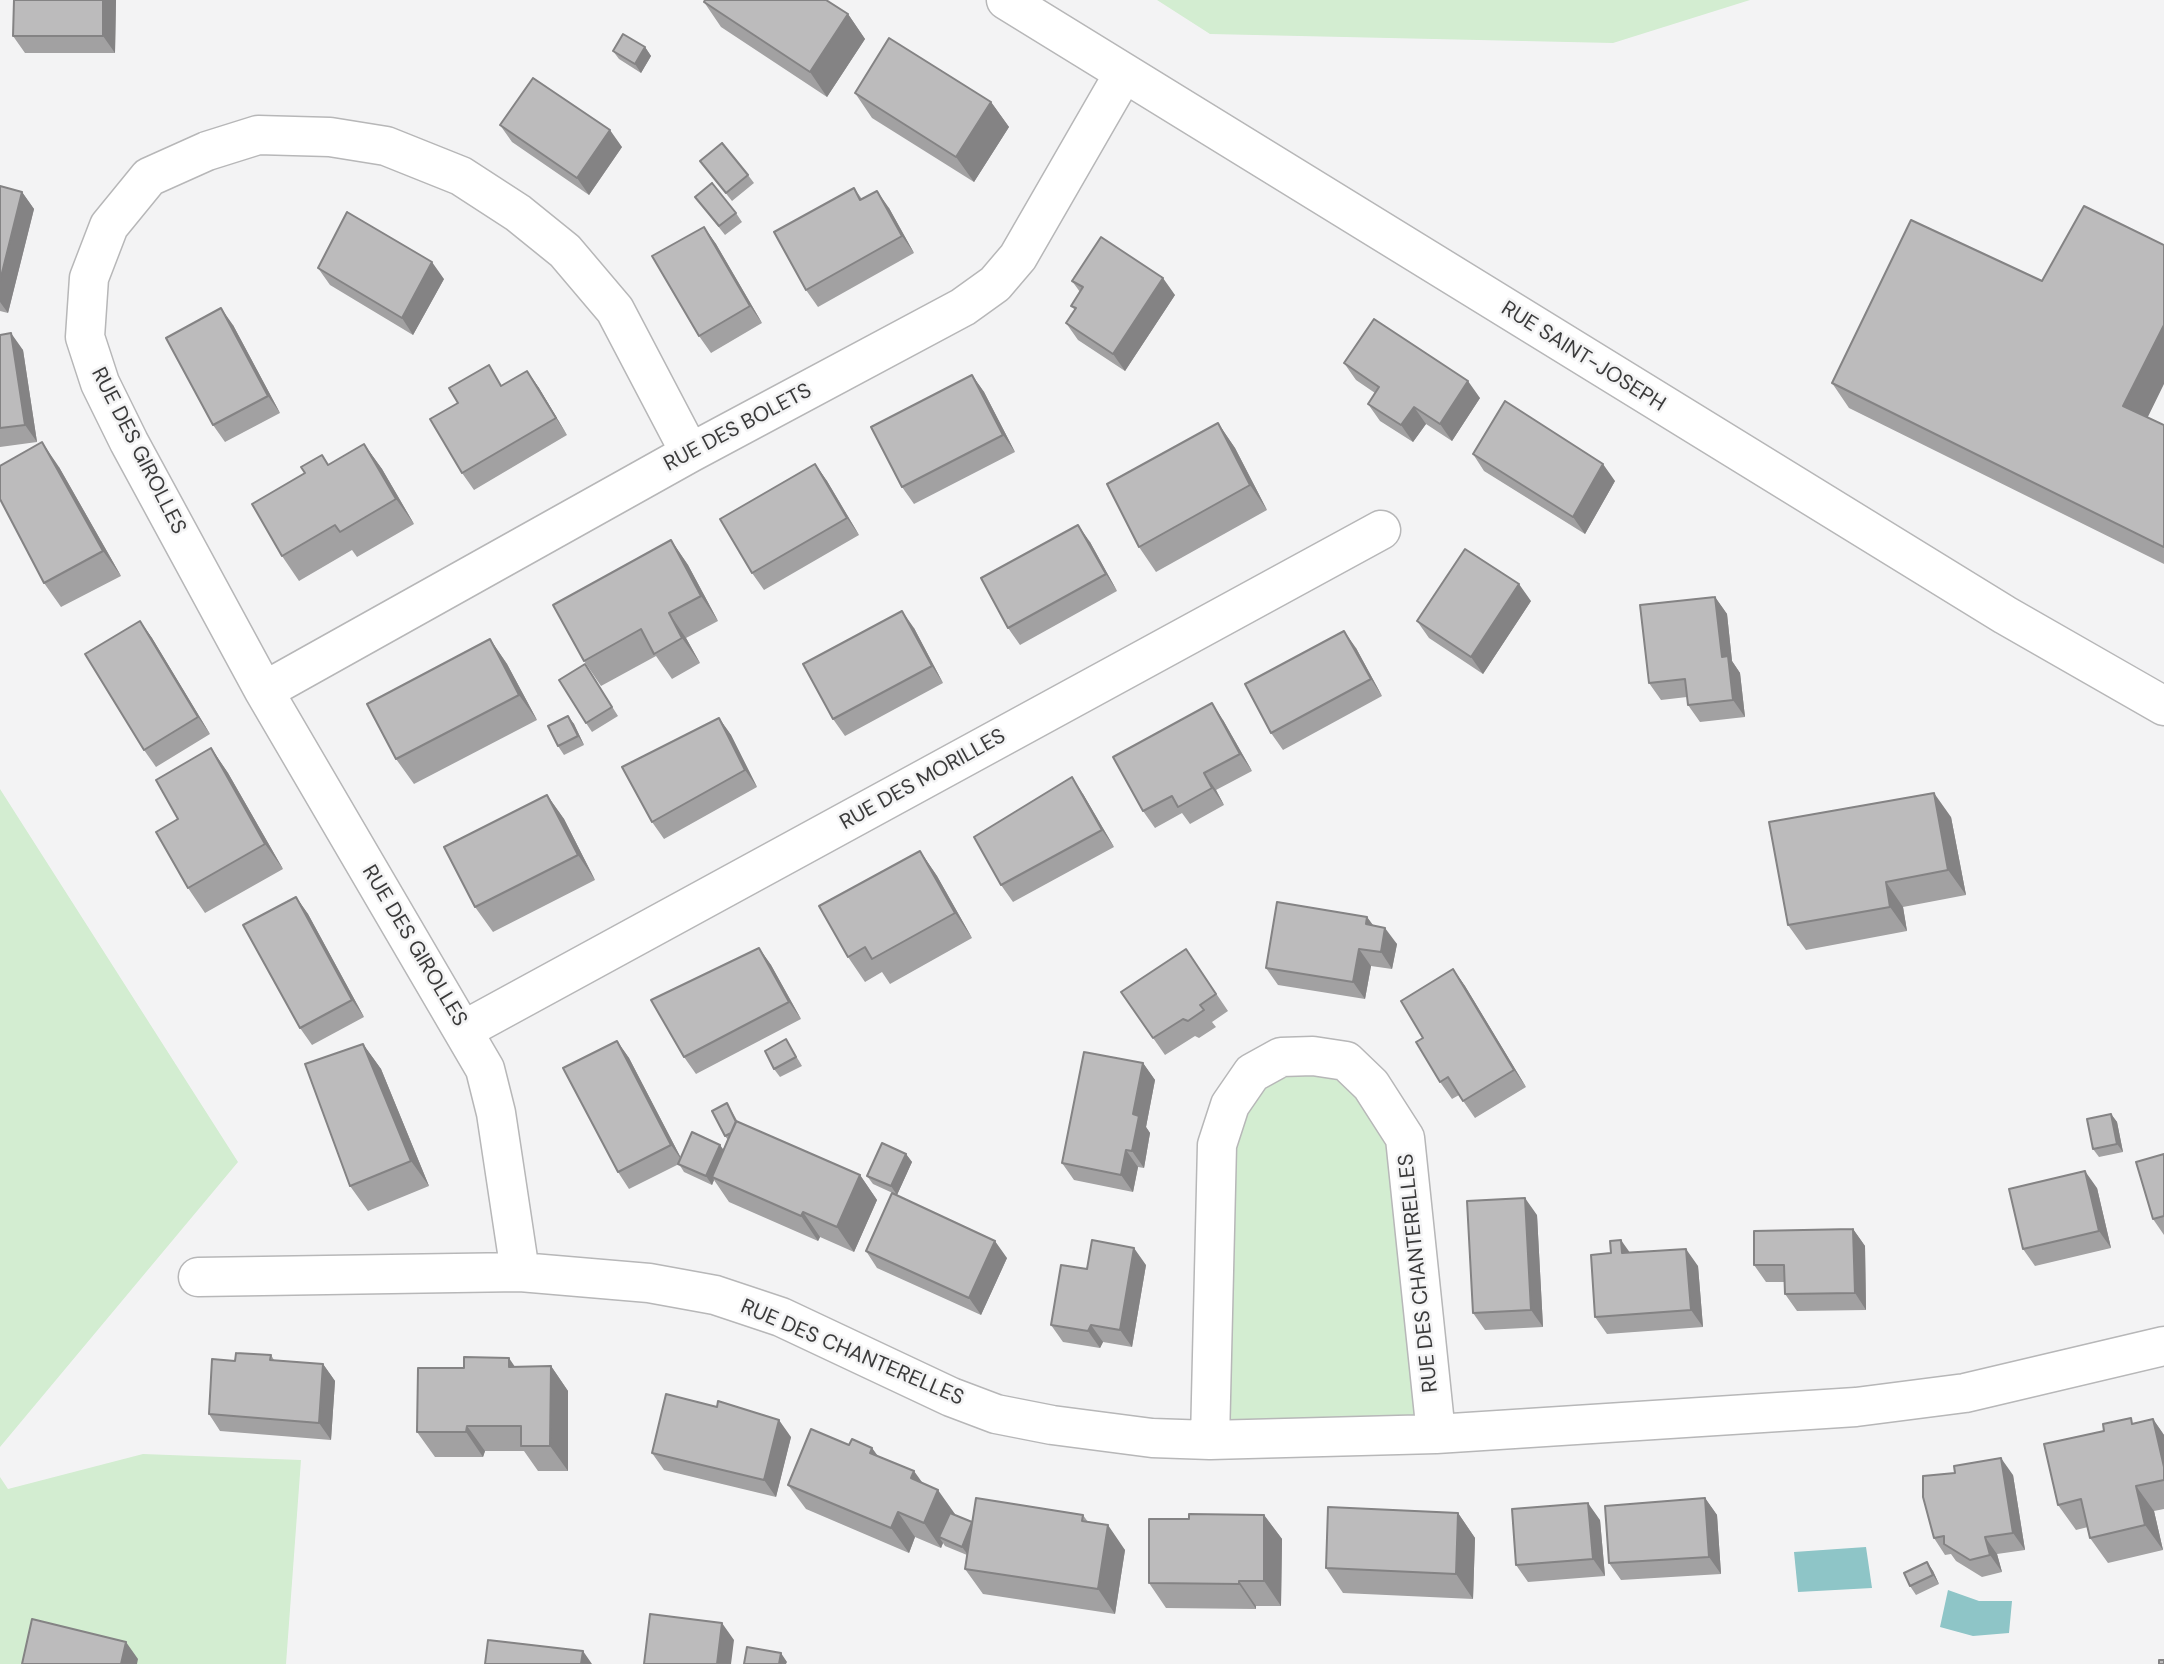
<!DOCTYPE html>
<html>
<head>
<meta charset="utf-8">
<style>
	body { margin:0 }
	canvas { display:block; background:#f3f3f4 }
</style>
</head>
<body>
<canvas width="2164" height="1664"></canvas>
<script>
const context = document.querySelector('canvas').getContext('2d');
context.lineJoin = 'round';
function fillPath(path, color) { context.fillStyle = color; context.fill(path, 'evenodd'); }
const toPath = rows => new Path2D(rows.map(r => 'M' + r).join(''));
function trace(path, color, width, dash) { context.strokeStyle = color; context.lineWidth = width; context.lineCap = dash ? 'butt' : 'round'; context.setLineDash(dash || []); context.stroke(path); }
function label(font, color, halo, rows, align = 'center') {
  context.font = font + ' "DM Sans",sans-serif'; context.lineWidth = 5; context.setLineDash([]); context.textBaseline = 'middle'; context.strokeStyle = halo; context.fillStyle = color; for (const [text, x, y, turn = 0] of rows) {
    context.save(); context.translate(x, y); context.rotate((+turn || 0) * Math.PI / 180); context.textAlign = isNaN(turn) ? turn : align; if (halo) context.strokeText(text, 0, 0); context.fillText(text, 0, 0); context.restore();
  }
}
fillPath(toPath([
	[1157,0,1750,0,1613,43,1210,34],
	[0,789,238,1162,0,1447],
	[1313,1056,1388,1109,1436,1434,1210,1440,1230,1105],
	[143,1454,301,1460,286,1664,0,1664,0,1477,8,1489]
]), '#d3edd1');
fillPath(toPath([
	[1866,1547,1872,1588,1798,1592,1794,1552],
	[1948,1590,1979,1601,2012,1601,2009,1633,1973,1636,1940,1627]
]), '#8ec5c7');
const minor = toPath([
	[1006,0,2005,615,2164,706],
	[264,691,690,453,963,307,995,284,1018,257,1124,73],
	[464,1030,1381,530],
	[520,1272,496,1113,485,1069,264,691,129,442,100,383,85,337,89,278,109,226,149,177,207,151,258,135,330,137,386,146,461,176,518,213,565,251,615,310,690,453],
	[198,1277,520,1272,649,1283,715,1295,781,1317,951,1397,996,1414,1052,1425,1152,1438,1210,1440,1436,1434,1856,1407,1965,1393,2164,1346],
	[1210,1440,1217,1145,1230,1105,1252,1073,1281,1057,1313,1056,1346,1061,1371,1085,1405,1138,1436,1434]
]);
trace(minor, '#b7b7b8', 41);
trace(minor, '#fff', 38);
fillPath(toPath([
	[116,0,115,53,25,53,13,36],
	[704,2,848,14,865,39,827,97,721,27],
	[645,47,651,56,641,73,619,59,613,51],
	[855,93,991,102,1009,127,974,182,872,118],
	[500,125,622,147,589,195,512,142],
	[700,161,748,175,754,183,732,201],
	[0,186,22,192,34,209,8,313,0,311],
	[854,188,862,199,889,208,914,253,818,307,806,290],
	[695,197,736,213,742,222,725,235],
	[704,227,716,244,762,323,711,353,699,336],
	[318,268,444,279,413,335,330,285],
	[1072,281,1175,295,1125,371,1078,340,1066,323,1075,310,1071,306,1080,292],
	[233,325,280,413,225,442,213,425],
	[0,335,23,350,37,442,0,447],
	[1344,363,1480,398,1452,441,1426,424,1413,442,1380,421,1368,404,1375,393,1356,380],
	[527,371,539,388,567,435,474,490,462,473,503,385],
	[972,375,984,392,1015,452,914,504,902,487],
	[1832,383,2147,417,2164,425,2164,564,1849,408],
	[1218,423,1235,448,1267,510,1156,572,1139,547],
	[364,444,382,469,414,524,357,557,352,550,299,581,282,556,305,473,322,455,329,465],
	[1473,454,1615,481,1585,534,1484,471],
	[815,464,827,481,859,535,764,590,752,573],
	[59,467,121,576,61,607,44,583],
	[671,540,688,565,718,621,686,638,700,663,672,679,656,656,601,686,584,661],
	[1090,542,1117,591,1020,645,1008,628],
	[1715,597,1727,614,1732,661,1740,673,1745,717,1700,722,1688,705,1687,697,1661,700,1649,683],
	[1531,601,1483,674,1429,638,1417,621],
	[140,621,152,638,210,734,156,767,144,750],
	[914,628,943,683,845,736,833,719],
	[490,639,507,664,537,720,414,784,396,759],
	[1356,648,1382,696,1283,750,1271,733],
	[591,673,618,716,592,732,586,723],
	[568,716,574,724,584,745,564,755,558,746],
	[719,718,731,735,757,787,664,839,652,822],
	[1223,720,1252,771,1216,790,1224,805,1190,824,1182,813,1155,828,1143,811],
	[211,748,228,773,283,869,205,913,188,888,178,819],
	[1083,794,1114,847,1013,902,1001,885],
	[547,795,564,819,595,880,493,932,475,907],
	[1951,817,1966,895,1903,907,1907,931,1806,950,1788,925],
	[920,851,937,876,972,938,890,984,882,972,865,982,848,957],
	[296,897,308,914,364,1017,312,1045,300,1028],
	[1367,917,1373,925,1397,944,1392,969,1371,966,1365,999,1278,985,1266,968],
	[759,948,771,965,801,1019,696,1074,684,1057],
	[1186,949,1228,1011,1212,1022,1216,1027,1199,1038,1195,1036,1165,1055,1121,992],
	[1453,969,1465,986,1526,1087,1475,1118,1459,1095,1452,1099,1440,1082],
	[786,1039,802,1066,780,1077,774,1069],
	[617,1041,629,1058,681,1158,724,1150,728,1140,725,1136,727,1103,738,1122,860,1175,877,1200,854,1252,820,1237,818,1241,729,1202,714,1180,712,1185,684,1172,679,1164,629,1189,618,1172],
	[363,1044,381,1069,429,1186,368,1211,350,1186],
	[1143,1063,1155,1080,1146,1127,1150,1133,1144,1168,1138,1167,1133,1192,1074,1180,1062,1163],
	[2111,1114,2117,1122,2123,1152,2099,1157,2093,1149],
	[906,1154,912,1162,897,1195,873,1184,867,1176],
	[2164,1154,2164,1235,2153,1219],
	[2097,1188,2111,1248,2035,1266,2023,1249],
	[1537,1215,1543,1327,1485,1330,1473,1313],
	[1853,1229,1865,1246,1866,1310,1797,1311,1785,1294,1784,1282,1766,1282,1754,1265],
	[866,1251,1007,1258,981,1315,877,1268],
	[1629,1252,1698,1266,1703,1327,1607,1334,1595,1317],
	[1146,1265,1132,1347,1103,1342,1100,1348,1063,1342,1051,1325,1087,1269],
	[271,1355,274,1360,323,1364,335,1381,331,1440,220,1431,209,1414,235,1361],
	[551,1366,568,1391,568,1471,538,1471,524,1451,485,1451,483,1457,435,1457,417,1432,464,1368],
	[2153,1419,2164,1435,2164,1509,2154,1511,2163,1550,2108,1563,2090,1538,2088,1527,2076,1530,2058,1505,2135,1423],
	[791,1437,776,1497,664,1470,652,1453],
	[849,1445,872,1448,878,1456,922,1483,955,1515,972,1522,1083,1515,1088,1522,1125,1550,1115,1614,983,1594,965,1569,967,1555,945,1546,943,1543,941,1548,915,1537,909,1553,806,1509,788,1485],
	[2013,1475,2025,1550,1997,1554,2002,1572,1982,1577,1956,1561,1951,1554,1945,1555,1934,1538],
	[1705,1498,1717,1515,1721,1574,1621,1580,1609,1563],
	[1458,1513,1475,1538,1473,1599,1343,1593,1326,1568],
	[1264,1515,1282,1539,1281,1606,1256,1606,1256,1609,1166,1608,1149,1583,1189,1519],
	[1600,1520,1605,1576,1528,1582,1516,1565],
	[1927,1562,1933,1571,1939,1584,1916,1595,1910,1586]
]), '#a2a1a2');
fillPath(toPath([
	[103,0,116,0,115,53,103,36],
	[848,14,865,39,827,97,810,72],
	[645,47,651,56,641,73,635,64],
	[991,102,1009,127,974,182,956,157],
	[610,130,622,147,589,195,577,178],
	[877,191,889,208,914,253,902,236],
	[22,192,34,209,8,313,0,302,0,281],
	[704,227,716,244,762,323,750,306],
	[432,262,444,279,413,335,402,318],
	[1163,278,1175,295,1125,371,1113,354],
	[221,308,233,325,280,413,268,396],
	[2164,325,2164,384,2141,431,2123,406],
	[11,333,23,350,37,442,25,425],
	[527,371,539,388,567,435,556,418],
	[972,375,984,392,1015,452,1003,435],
	[1468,381,1480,398,1452,441,1440,424],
	[1414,407,1426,424,1413,442,1401,425],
	[1218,423,1235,448,1267,510,1250,485],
	[42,442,59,467,121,576,103,551],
	[364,444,382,469,414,524,396,499],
	[815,464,827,481,859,535,847,518],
	[1603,464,1615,481,1585,534,1573,517],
	[1078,525,1090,542,1117,591,1106,574],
	[671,540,688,565,718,621,701,596],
	[1519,584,1531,601,1483,674,1471,657],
	[1715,597,1727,614,1732,661,1740,673,1745,717,1733,700,1722,657],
	[902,611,914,628,943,683,932,666],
	[669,613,686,638,700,663,682,638],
	[140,621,152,638,210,734,198,717],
	[1344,631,1356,648,1382,696,1371,679],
	[490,639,507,664,537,720,519,695],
	[1212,703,1223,720,1252,771,1240,754],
	[568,716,574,724,584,745,578,736],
	[719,718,731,735,757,787,745,770],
	[211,748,228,773,283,869,265,844],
	[1204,773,1216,790,1224,805,1212,788],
	[1072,777,1083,794,1114,847,1102,830],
	[1934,793,1951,817,1966,895,1948,870],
	[547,795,564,819,595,880,578,855],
	[920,851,937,876,972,938,955,913],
	[1886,882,1903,907,1907,931,1890,907],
	[296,897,308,914,364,1017,352,1000],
	[1367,917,1379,934,1366,924],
	[1385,928,1397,944,1392,969,1381,952],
	[759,948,771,965,801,1019,789,1002],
	[1359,949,1371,966,1365,999,1353,982],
	[1453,969,1465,986,1526,1087,1514,1070],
	[617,1041,629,1058,683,1162,671,1145],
	[363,1044,381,1069,429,1186,411,1161],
	[1143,1063,1155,1080,1146,1127,1150,1133,1144,1168,1132,1151,1133,1114],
	[2111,1114,2117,1122,2123,1152,2117,1144],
	[720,1145,726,1153,712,1177,714,1180,712,1185,706,1176],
	[1126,1150,1138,1167,1133,1192,1121,1175],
	[906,1154,912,1162,897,1195,891,1186],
	[2085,1171,2097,1188,2111,1248,2099,1231],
	[860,1175,877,1200,854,1252,837,1227],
	[1525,1198,1537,1215,1543,1327,1531,1310],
	[803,1212,820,1237,818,1241,801,1216],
	[1853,1229,1865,1246,1866,1310,1855,1293],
	[1621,1240,1633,1257,1622,1253],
	[995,1241,1007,1258,981,1315,969,1298],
	[1134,1248,1146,1265,1132,1347,1120,1330],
	[1686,1249,1698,1266,1703,1327,1691,1310],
	[1091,1325,1103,1342,1100,1348,1088,1331],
	[509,1358,526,1383,509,1367],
	[323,1364,335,1381,331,1440,319,1423],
	[551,1366,568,1391,568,1471,550,1446],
	[2153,1419,2164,1435,2164,1467],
	[779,1420,791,1437,776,1497,764,1480],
	[467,1426,485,1451,483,1457,466,1432],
	[872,1448,889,1473,870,1453],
	[2001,1458,2013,1475,2025,1550,2013,1533],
	[914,1471,932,1496,911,1478],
	[2136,1486,2154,1511,2163,1550,2145,1525],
	[938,1490,955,1514,945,1540,939,1537,943,1543,941,1548,924,1523],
	[1705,1498,1717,1515,1721,1574,1709,1557],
	[1588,1503,1600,1520,1605,1576,1593,1559],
	[898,1512,915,1537,909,1553,891,1528],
	[1458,1513,1475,1538,1473,1599,1456,1574],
	[1264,1515,1282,1539,1281,1606,1264,1581],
	[972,1522,968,1555,962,1547],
	[1108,1525,1125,1550,1115,1614,1098,1589],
	[1985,1537,1997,1554,2002,1572,1990,1555],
	[1927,1562,1933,1571,1939,1584,1933,1575],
	[1239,1581,1256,1606,1256,1609,1239,1584],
	[722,1623,734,1640,731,1664,717,1664],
	[126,1642,138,1659,137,1664,121,1664],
	[583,1651,592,1664,581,1664],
	[781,1653,787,1662,786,1664,779,1664]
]), '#848384');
const building = toPath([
	[14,0,103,0,103,36,13,36,14,0],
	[705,0,826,0,848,14,810,72,704,2,705,0],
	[623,34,645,47,635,64,613,51,623,34],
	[889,38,991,102,956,157,855,93,889,38],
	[533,78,610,130,577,178,500,125,533,78],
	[722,143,748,175,726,193,700,161,722,143],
	[712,183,736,213,719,226,695,197,712,183],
	[0,186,22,192,0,281,0,186],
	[854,188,860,200,877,191,902,236,806,290,774,232,854,188],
	[2084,206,2164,245,2164,325,2123,406,2164,425,2164,547,1832,383,1911,220,2042,281,2084,206],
	[347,212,432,262,402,318,318,268,347,212],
	[704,227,750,306,699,336,652,256,704,227],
	[1101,237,1163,278,1113,354,1066,323,1076,308,1071,306,1083,287,1072,281,1101,237],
	[221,308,268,396,213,425,166,338,221,308],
	[1374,319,1468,381,1440,424,1414,407,1401,425,1368,404,1379,387,1344,363,1374,319],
	[11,333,25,425,0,428,0,335,11,333],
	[489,365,501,386,527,371,556,418,462,473,430,419,458,403,449,388,489,365],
	[972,375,1003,435,902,487,871,427,972,375],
	[1505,401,1603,464,1573,517,1473,454,1505,401],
	[1218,423,1250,485,1139,547,1107,484,1218,423],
	[42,442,103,551,44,583,0,499,0,466,42,442],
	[364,444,396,499,340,532,335,525,282,556,252,504,305,473,301,467,322,455,328,465,364,444],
	[815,464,847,518,752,573,720,519,815,464],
	[1078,525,1106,574,1008,628,981,578,1078,525],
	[671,540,701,596,669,613,682,638,654,654,641,629,584,661,553,605,671,540],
	[1465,549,1519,584,1471,657,1417,621,1465,549],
	[1715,597,1722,657,1728,656,1733,700,1688,705,1685,679,1649,683,1640,605,1715,597],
	[902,611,932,666,833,719,803,664,902,611],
	[140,621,198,717,144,750,85,654,140,621],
	[1344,631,1371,679,1271,733,1245,684,1344,631],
	[490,639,519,695,396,759,367,704,490,639],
	[585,664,612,707,586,723,559,680,585,664],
	[1212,703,1240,754,1204,773,1212,788,1178,807,1172,796,1143,811,1113,757,1212,703],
	[568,716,578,736,558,746,548,726,568,716],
	[719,718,745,770,652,822,622,767,719,718],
	[211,748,265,844,188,888,156,832,178,819,156,780,211,748],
	[1072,777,1102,830,1001,885,974,837,1072,777],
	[1934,793,1948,870,1886,882,1890,907,1788,925,1769,822,1934,793],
	[547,795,578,855,475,907,444,847,547,795],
	[920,851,955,913,872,959,865,947,848,957,819,906,920,851],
	[296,897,352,1000,300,1028,243,925,296,897],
	[1277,902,1367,917,1366,924,1385,928,1381,952,1359,949,1353,982,1266,968,1277,902],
	[759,948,789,1002,684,1057,651,1000,759,948],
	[1186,949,1216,994,1200,1005,1204,1010,1188,1021,1183,1019,1153,1038,1121,992,1186,949],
	[1453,969,1514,1070,1463,1101,1448,1077,1440,1082,1416,1042,1423,1038,1401,1001,1453,969],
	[786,1039,796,1057,774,1069,765,1051,786,1039],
	[617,1041,671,1145,618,1172,563,1068,617,1041],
	[363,1044,411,1161,350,1186,305,1064,363,1044],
	[1084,1052,1143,1063,1133,1114,1139,1116,1132,1151,1126,1150,1121,1175,1062,1163,1084,1052],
	[727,1103,736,1122,731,1133,725,1136,712,1111,727,1103],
	[2111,1114,2117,1144,2093,1149,2087,1119,2111,1114],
	[736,1121,860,1175,837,1227,803,1212,801,1216,712,1177,736,1121],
	[692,1132,720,1145,706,1176,678,1164,692,1132],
	[882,1143,906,1154,891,1186,867,1176,882,1143],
	[2164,1154,2164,1216,2153,1219,2136,1162,2164,1154],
	[2085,1171,2099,1231,2023,1249,2009,1189,2085,1171],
	[892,1193,995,1241,969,1298,866,1251,892,1193],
	[1525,1198,1531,1310,1473,1313,1467,1201,1525,1198],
	[1853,1229,1855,1293,1785,1294,1784,1265,1754,1265,1754,1231,1853,1229],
	[1092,1240,1134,1248,1120,1330,1091,1325,1088,1331,1051,1325,1061,1265,1087,1269,1092,1240],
	[1621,1240,1622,1253,1686,1249,1691,1310,1595,1317,1591,1255,1611,1253,1610,1241,1621,1240],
	[236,1353,271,1355,270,1360,323,1364,319,1423,209,1414,212,1359,235,1361,236,1353],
	[464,1357,509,1358,509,1367,551,1366,550,1446,521,1446,521,1426,467,1426,466,1432,417,1432,418,1368,464,1368,464,1357],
	[666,1394,717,1407,718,1401,779,1420,764,1480,652,1453,666,1394],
	[2131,1418,2132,1424,2153,1419,2164,1467,2164,1480,2136,1486,2145,1525,2090,1538,2081,1499,2058,1505,2044,1444,2104,1431,2103,1424,2131,1418],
	[811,1429,849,1445,852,1439,872,1448,870,1453,914,1471,911,1478,938,1490,924,1523,898,1512,891,1528,788,1485,811,1429],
	[2001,1458,2013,1533,1985,1537,1990,1555,1970,1560,1944,1544,1944,1536,1934,1538,1923,1497,1923,1476,1955,1473,1954,1466,2001,1458],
	[976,1498,1083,1515,1082,1521,1108,1525,1098,1589,965,1569,976,1498],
	[1705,1498,1709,1557,1609,1563,1605,1506,1705,1498],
	[1588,1503,1593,1559,1516,1565,1512,1509,1588,1503],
	[1328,1507,1458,1513,1456,1574,1326,1568,1328,1507],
	[950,1513,972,1522,962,1547,939,1537,950,1513],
	[1189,1514,1264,1515,1264,1581,1239,1581,1239,1584,1149,1583,1149,1519,1189,1519,1189,1514],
	[1927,1562,1933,1575,1910,1586,1904,1573,1927,1562],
	[650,1614,722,1623,717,1664,644,1664,650,1614],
	[32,1619,126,1642,121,1664,22,1664,32,1619],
	[488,1640,583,1651,581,1664,485,1664,488,1640],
	[747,1647,781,1653,779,1664,744,1664,747,1647],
	[2159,1660,2164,1660,2164,1664,2159,1664,2159,1660]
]);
fillPath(building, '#bcbbbc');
trace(building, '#848384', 2);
label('21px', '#3a3a3a', '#f3f3f4', [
	["RUE SAINT-JOSEPH",1583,357,32],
	["RUE DES BOLETS",738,428,-28],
	["RUE DES GIROLLES",138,451,63],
	["RUE DES MORILLES",923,780,-29],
	["RUE DES GIROLLES",414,946,59],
	["RUE DES CHANTERELLES",1419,1273,-96],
	["RUE DES CHANTERELLES",852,1353,23]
]);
</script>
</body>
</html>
